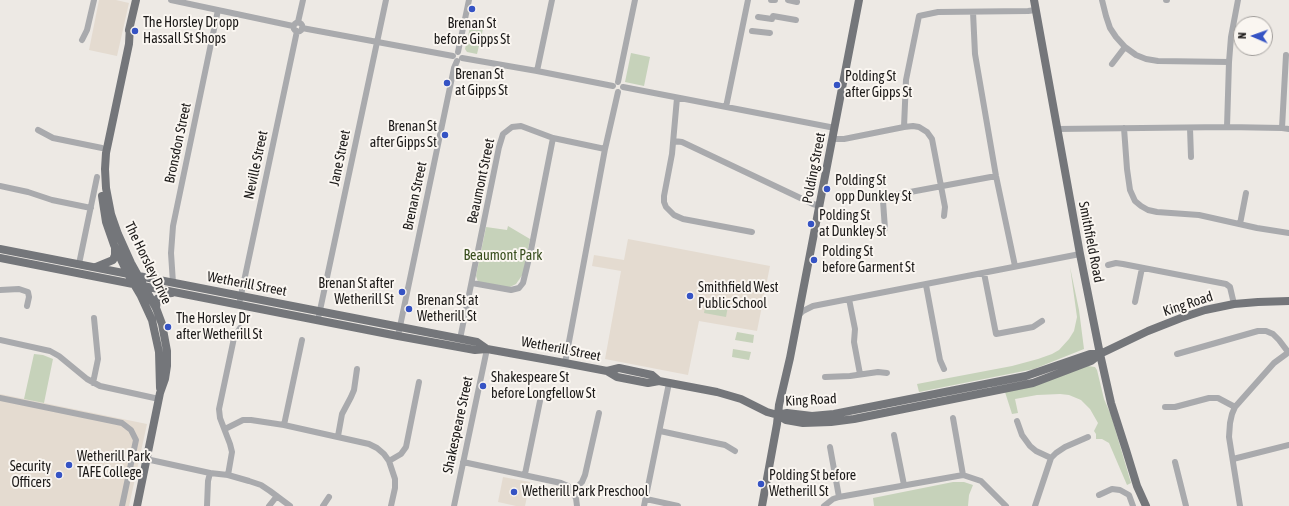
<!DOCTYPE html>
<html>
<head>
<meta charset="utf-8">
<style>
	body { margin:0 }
	#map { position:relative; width:1289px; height:506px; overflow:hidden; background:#ede9e4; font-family:"Asap Condensed",sans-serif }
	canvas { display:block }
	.north { position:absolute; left:1233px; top:16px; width:40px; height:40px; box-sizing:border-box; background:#faf6f1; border:1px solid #a19e9b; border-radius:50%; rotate:272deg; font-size:11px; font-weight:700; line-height:16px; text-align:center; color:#1c1a19 }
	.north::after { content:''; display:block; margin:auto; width:14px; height:18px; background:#3553c4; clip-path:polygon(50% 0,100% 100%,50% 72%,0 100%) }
</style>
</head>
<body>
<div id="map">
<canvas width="1289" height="506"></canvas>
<div class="north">N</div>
</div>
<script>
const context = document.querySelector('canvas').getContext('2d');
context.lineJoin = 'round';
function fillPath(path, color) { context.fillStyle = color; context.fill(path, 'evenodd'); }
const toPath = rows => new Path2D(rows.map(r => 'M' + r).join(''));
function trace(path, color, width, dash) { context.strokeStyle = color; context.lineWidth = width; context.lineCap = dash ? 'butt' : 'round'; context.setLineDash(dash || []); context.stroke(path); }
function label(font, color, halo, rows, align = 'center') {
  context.font = font + ' "Asap Condensed",sans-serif'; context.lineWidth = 4; context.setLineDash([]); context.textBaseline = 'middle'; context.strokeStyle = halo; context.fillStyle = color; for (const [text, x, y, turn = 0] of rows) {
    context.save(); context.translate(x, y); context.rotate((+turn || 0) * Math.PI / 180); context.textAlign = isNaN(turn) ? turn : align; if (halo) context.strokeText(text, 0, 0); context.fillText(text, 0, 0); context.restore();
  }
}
fillPath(toPath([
	[99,0,116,0,129,3,117,56,89,50],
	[628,239,770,266,757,331,699,321,688,375,605,359,621,271,592,266,594,255,624,260],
	[0,394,147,424,129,506,0,506],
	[503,477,530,482,525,506,516,506,498,502]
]), '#e4dbd0');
fillPath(toPath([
	[471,23,484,25,477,54,467,52,465,49],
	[631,53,650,57,644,86,625,82],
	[508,226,530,239,523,274,516,284,510,287,503,287,478,282,476,276,486,227,507,230],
	[1070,267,1079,310,1084,349,1034,369,919,392,917,384,1012,366,1038,359,1052,354,1059,350,1069,339,1074,331,1077,317],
	[706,302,728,306,726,317,704,313],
	[737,332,754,335,753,343,735,340],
	[733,349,751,352,749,360,732,357],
	[34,354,43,355,53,359,44,403,24,399],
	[1088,366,1095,367,1097,370,1104,399,1111,415,1131,483,1127,485,1109,443,1102,439,1096,439,1096,434,1094,431,1098,423,1090,409,1081,400,1069,395,1060,394,1037,395,1015,399,1018,413,1012,414,1005,392],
	[953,482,964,482,973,485,969,495,968,506,874,506,873,498]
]), '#c6d2ba');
trace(toPath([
	[171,0,293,26],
	[771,0,775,0],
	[788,0,797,2],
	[1102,0,1106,16,1110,28,1116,37,1125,47,1136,55,1146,59,1158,61,1229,62],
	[1166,0,1167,0],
	[973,12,975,54,996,176,1015,266],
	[773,16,796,20],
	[758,17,772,19],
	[298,22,303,0],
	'293.5 27a4.5 4.5 0 1 1 9 0a4.5 4.5 0 1 1-9 0Z',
	[302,28,453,56],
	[752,31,770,33],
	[82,40,87,30,94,0],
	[458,52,469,0],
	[462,58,537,71,613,86],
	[1112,64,1125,47],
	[537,71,552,0],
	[618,82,635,0],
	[623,87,835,128],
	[677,98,672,154,664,196,664,202,666,207,674,215,683,219,752,232],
	[726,107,748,0],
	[904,127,906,80,919,16,938,12,1028,11,1036,10],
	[1227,127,1229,62,1231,37,1238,0],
	[1124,128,1127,169,1130,190,1135,201,1141,206,1148,210,1157,212,1199,215,1257,228,1289,233],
	[1190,128,1191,157],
	[1282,128,1286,55],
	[1057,129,1227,127,1282,128,1289,129],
	[38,130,53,138,102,148],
	[833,139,844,139,904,127,913,126,919,127,927,132,932,139,945,207,944,216],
	[674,141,682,142,813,204,820,206],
	[0,186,28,192,52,200,91,208],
	[1240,224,1246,193],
	[873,232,885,229,883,201,894,195,996,176],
	[79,264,97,177],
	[1108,265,1116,263,1123,264,1226,284,1230,287,1234,304],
	[984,273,996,334,1033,327,1042,321],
	[173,283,171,253,173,226,218,10],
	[472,283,511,290,519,288,523,283,531,250,553,138],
	[926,285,940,360,944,369],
	[0,290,19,289,28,292,29,297,27,306],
	[849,299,855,329,854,342,860,374],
	[240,300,297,31],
	[1135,302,1142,268],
	[319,315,386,0],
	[798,316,803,311,813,306,1080,254],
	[398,336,454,68,457,61],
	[460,339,499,147,503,134,512,127,521,126,553,138,605,149],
	[0,340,50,351,59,356,87,379,100,386,159,399],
	[1177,354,1258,331,1266,331,1273,334,1279,340,1288,352],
	[565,363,605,149,618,92],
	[825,377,850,376,878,372,887,373],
	[93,383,98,359,94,318],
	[0,398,122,423,131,430,136,440,122,506],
	[1165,407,1175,407,1209,398,1218,398,1235,407],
	[953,418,963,475],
	[1017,421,1022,435,1030,446,1036,451,1051,458],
	[284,425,302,340],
	[225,429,243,420,251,420,284,425,369,444,377,448,384,454,389,461,395,479,395,488,391,506],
	[660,431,725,445,735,451],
	[894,435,904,485],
	[338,436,342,414,351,397,354,390,357,369],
	[830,447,839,497],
	[146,459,210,473,228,475,249,481,261,485,270,491,290,506],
	[1233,459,1289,445],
	[389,461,401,454,406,447,419,382],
	[463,462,561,483,568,486,576,498,577,506],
	[1175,462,1186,506],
	[525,474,540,401],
	[228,475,232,452,230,444,220,418,219,409,234,338,240,328],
	[572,492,582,482,585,475,599,413],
	[1099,495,1112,489,1120,490,1129,495,1133,506],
	[646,499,678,506],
	[207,506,208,481,210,473],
	[269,506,277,496],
	[323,506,329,497],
	[454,506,487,349],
	[644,506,669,383],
	[824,506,833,499,839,497,963,475,981,481,1006,506],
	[1035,506,1051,458,1056,453,1065,447,1088,437],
	[1240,506,1229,437,1230,423,1232,414,1235,407,1274,363,1289,352]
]), '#a9aaad', 6);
trace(toPath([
	[1034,0,1080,254,1100,354,1111,403,1126,450,1137,486,1146,506],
	[130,26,129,44,106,153,105,169,106,188,111,214,118,234,131,263,156,308,162,324,167,351,167,366,165,379,160,393,137,506],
	[129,30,136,0],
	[102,196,106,222,114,245,128,274,141,296,152,320,159,352,160,388],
	[0,249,477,342,487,349],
	[0,258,398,336,475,350,487,349,565,363,607,371,617,377,648,383,659,381,717,392,741,399,767,412,778,415,786,420,803,423,831,422,854,419,1033,383,1091,361,1100,354,1148,331,1181,318,1205,310,1234,304,1258,302,1289,301],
	[96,267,113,260,115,255,115,248],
	[156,308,157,299,163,294,172,293],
	[607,371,619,368,652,375,659,381],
	[778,415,787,413,812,416,834,414,1026,376,1090,354,1100,354],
	[762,506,777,424,779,405,790,358,859,0]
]), '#74767a', 8);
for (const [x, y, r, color] of [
	[472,9,4,"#3553c4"],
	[135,31,4,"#3553c4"],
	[447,83,4,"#3553c4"],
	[837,85,4,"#3553c4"],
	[445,135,4,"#3553c4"],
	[827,189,4,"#3553c4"],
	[811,224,4,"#3553c4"],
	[814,260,4,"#3553c4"],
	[402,292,4,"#3553c4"],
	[690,296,4,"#3553c4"],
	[409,309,4,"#3553c4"],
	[168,327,4,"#3553c4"],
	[483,386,4,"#3553c4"],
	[69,465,4,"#3553c4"],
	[59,475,4,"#3553c4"],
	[761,484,4,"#3553c4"],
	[514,492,4,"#3553c4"]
]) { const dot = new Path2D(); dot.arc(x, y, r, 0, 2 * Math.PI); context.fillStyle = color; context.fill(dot); trace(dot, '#faf6f1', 1.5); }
label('14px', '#1c1a19', '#faf6f1', [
	["The Horsley Dr opp",143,23],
	["Hassall St Shops",143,39],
	["Brenan St",472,24,"center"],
	["before Gipps St",472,40,"center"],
	["Brenan St",455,75],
	["at Gipps St",455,91],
	["Polding St",845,77],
	["after Gipps St",845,93],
	["Brenan St",437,127,"right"],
	["after Gipps St",437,143,"right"],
	["Polding St",835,181],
	["opp Dunkley St",835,197],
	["Polding St",819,216],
	["at Dunkley St",819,232],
	["Polding St",822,252],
	["before Garment St",822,268],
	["Brenan St after",394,284,"right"],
	["Wetherill St",394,300,"right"],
	["Smithfield West",698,288],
	["Public School",698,304],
	["Brenan St at",417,301],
	["Wetherill St",417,317],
	["The Horsley Dr",176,319],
	["after Wetherill St",176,335],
	["Shakespeare St",491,378],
	["before Longfellow St",491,394],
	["Wetherill Park",77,457],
	["TAFE College",77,473],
	["Security",51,467,"right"],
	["Officers",51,483,"right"],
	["Polding St before",769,476],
	["Wetherill St",769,492],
	["Wetherill Park Preschool",522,492]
], 'left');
label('14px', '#1c1a19', '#faf6f1', [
	["Bronsdon Street",178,143,-78],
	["Jane Street",340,158,-78],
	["Neville Street",256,165,-78],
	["Polding Street",814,168,-79],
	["Beaumont Street",481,181,-78],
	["Brenan Street",415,196,-78],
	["Smithfield Road",1091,242,79],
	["The Horsley Drive",148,263,64],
	["Wetherill Street",247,284,11],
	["King Road",1188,304,-18],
	["Wetherill Street",561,349,11],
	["King Road",811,400,-3],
	["Shakespeare Street",458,425,-78]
]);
label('14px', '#374d1c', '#faf6f1', [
	["Beaumont Park",503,256]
]);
</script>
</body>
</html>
